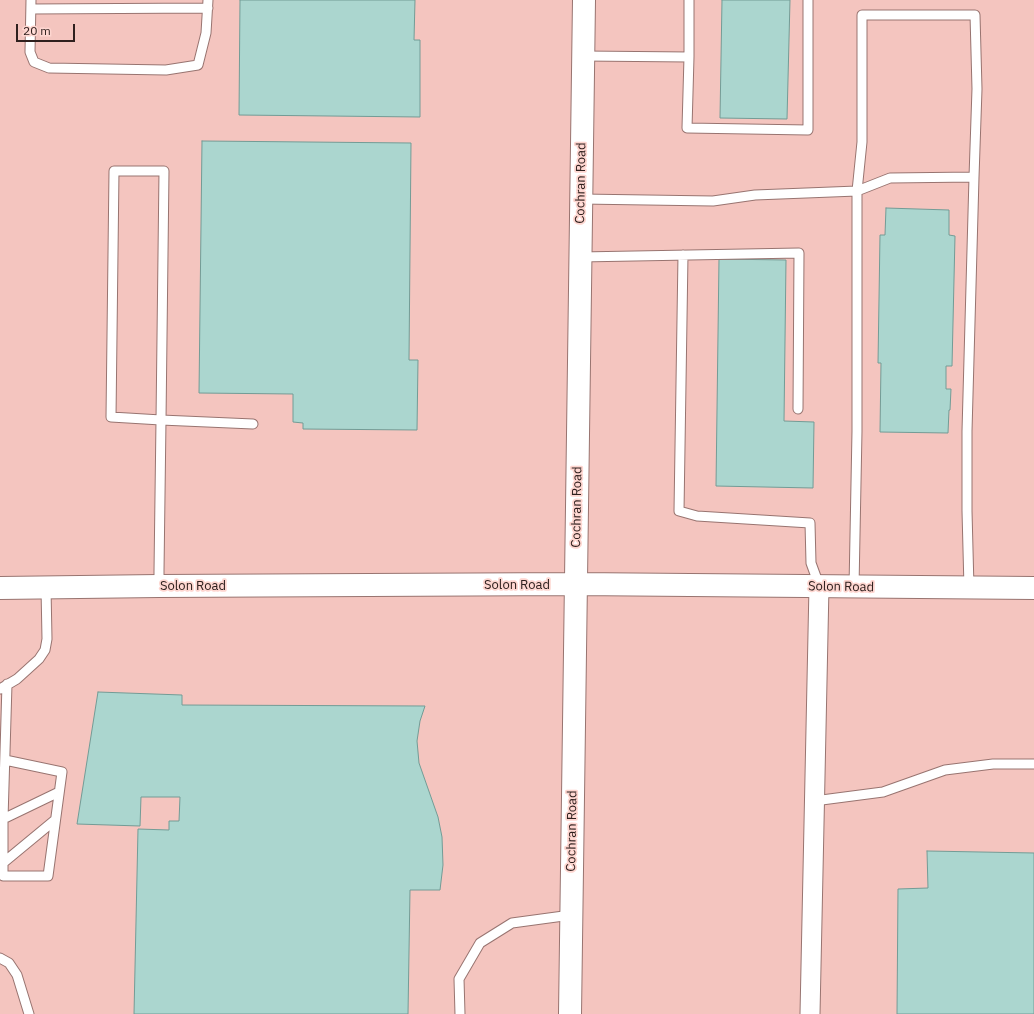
<!DOCTYPE html>
<html>
<head>
<meta charset="utf-8">
<style>
	body { margin:0 }
	#map { position:relative; width:1034px; height:1014px; overflow:hidden; background:#fed6d0; font-family:"IBM Plex Sans",sans-serif }
	canvas { display:block }
	.scale { position:absolute; left:16px; top:24px; width:59px; height:18px; box-sizing:border-box; border:2px solid #2f201e; border-top:0; padding-left:5px; font-size:12px; line-height:14px; white-space:nowrap; color:#2f201e; -webkit-text-stroke:3px #fed6d0; paint-order:stroke }
</style>
</head>
<body>
<div id="map">
<canvas width="1034" height="1014"></canvas>
<div class="scale">20 m</div>
</div>
<script>
const context = document.querySelector('canvas').getContext('2d');
context.lineJoin = 'round';
function fillPath(path, color) { context.fillStyle = color; context.fill(path, 'evenodd'); }
const toPath = rows => new Path2D(rows.map(r => 'M' + r).join(''));
function trace(path, color, width, dash) { context.strokeStyle = color; context.lineWidth = width; context.lineCap = dash ? 'butt' : 'round'; context.setLineDash(dash || []); context.stroke(path); }
function label(font, color, halo, rows, align = 'center') {
  context.font = font + ' "IBM Plex Sans",sans-serif'; context.lineWidth = 3.5; context.setLineDash([]); context.textBaseline = 'middle'; context.strokeStyle = halo; context.fillStyle = color; for (const [text, x, y, turn = 0] of rows) {
    context.save(); context.translate(x, y); context.rotate((+turn || 0) * Math.PI / 180); context.textAlign = isNaN(turn) ? turn : align; if (halo) context.strokeText(text, 0, 0); context.fillText(text, 0, 0); context.restore();
  }
}
fillPath(toPath([
	[0,0,1034,0,1034,1014,0,1014]
]), '#f4c5bf');
const building = toPath([
	[240,0,415,0,414,40,420,40,420,117,239,115,240,0],
	[722,0,790,0,787,119,720,118,722,0],
	[202,141,411,143,409,360,418,360,417,430,303,429,303,423,293,422,293,394,199,393,202,141],
	[886,208,949,210,949,235,955,236,952,366,946,366,946,389,951,389,950,410,949,410,948,433,880,432,881,363,878,363,880,235,885,235,886,208],
	[719,259,786,260,784,421,814,422,813,488,716,486,719,259],
	[98,692,182,695,182,705,425,706,420,721,417,741,419,763,438,817,442,837,443,865,440,890,410,890,408,1014,134,1014,138,829,169,830,169,821,179,821,180,797,141,797,140,826,77,824,98,692],
	[927,851,1034,853,1034,1014,897,1014,898,889,928,888,927,851]
]);
fillPath(building, '#abd6cf');
trace(building, '#739c96', 1);
const lane = toPath([
	[31,0,30,52,34,62,49,68,166,70,198,65,206,33,208,0],
	[31,9,208,8],
	[583,56,689,57,687,128,808,130,808,0],
	[689,57,689,0],
	[581,199,713,201,755,195,857,191,890,178,974,177,967,431,967,511,969,588],
	[683,255,679,511,697,516,810,523,811,563,819,585],
	[580,257,799,253,798,409],
	[159,586,159,571,161,420,164,171,114,171,111,417,161,420,253,424],
	[854,587,857,431,857,191,862,142,862,15,975,15,977,89,974,177],
	[0,689,17,679,39,659,45,650,47,639,46,588],
	[5,760,62,772,48,876,3,876,3,819,7,684],
	[814,801,883,792,945,770,993,764,1034,764],
	[3,819,59,792],
	[3,863,55,820],
	[0,958,9,963,17,975,29,1014],
	[460,1014,459,979,480,943,512,923,571,915]
]);
const street = toPath([
	[810,1014,819,586]
]);
const secondary = toPath([
	[0,588,159,586,576,584,1034,588],
	[570,1014,584,0]
]);
trace(lane, '#987470', 11);
trace(street, '#987470', 21);
trace(secondary, '#987470', 24);
trace(lane, '#fff', 9);
trace(street, '#fff', 19);
trace(secondary, '#fff', 22);
label('13px', '#2f201e', '#fed6d0', [
	["Cochran Road",581,183,-89],
	["Cochran Road",577,507,-89],
	["Solon Road",517,585],
	["Solon Road",193,586],
	["Solon Road",841,587,1],
	["Cochran Road",572,831,-89]
]);
</script>
</body>
</html>
